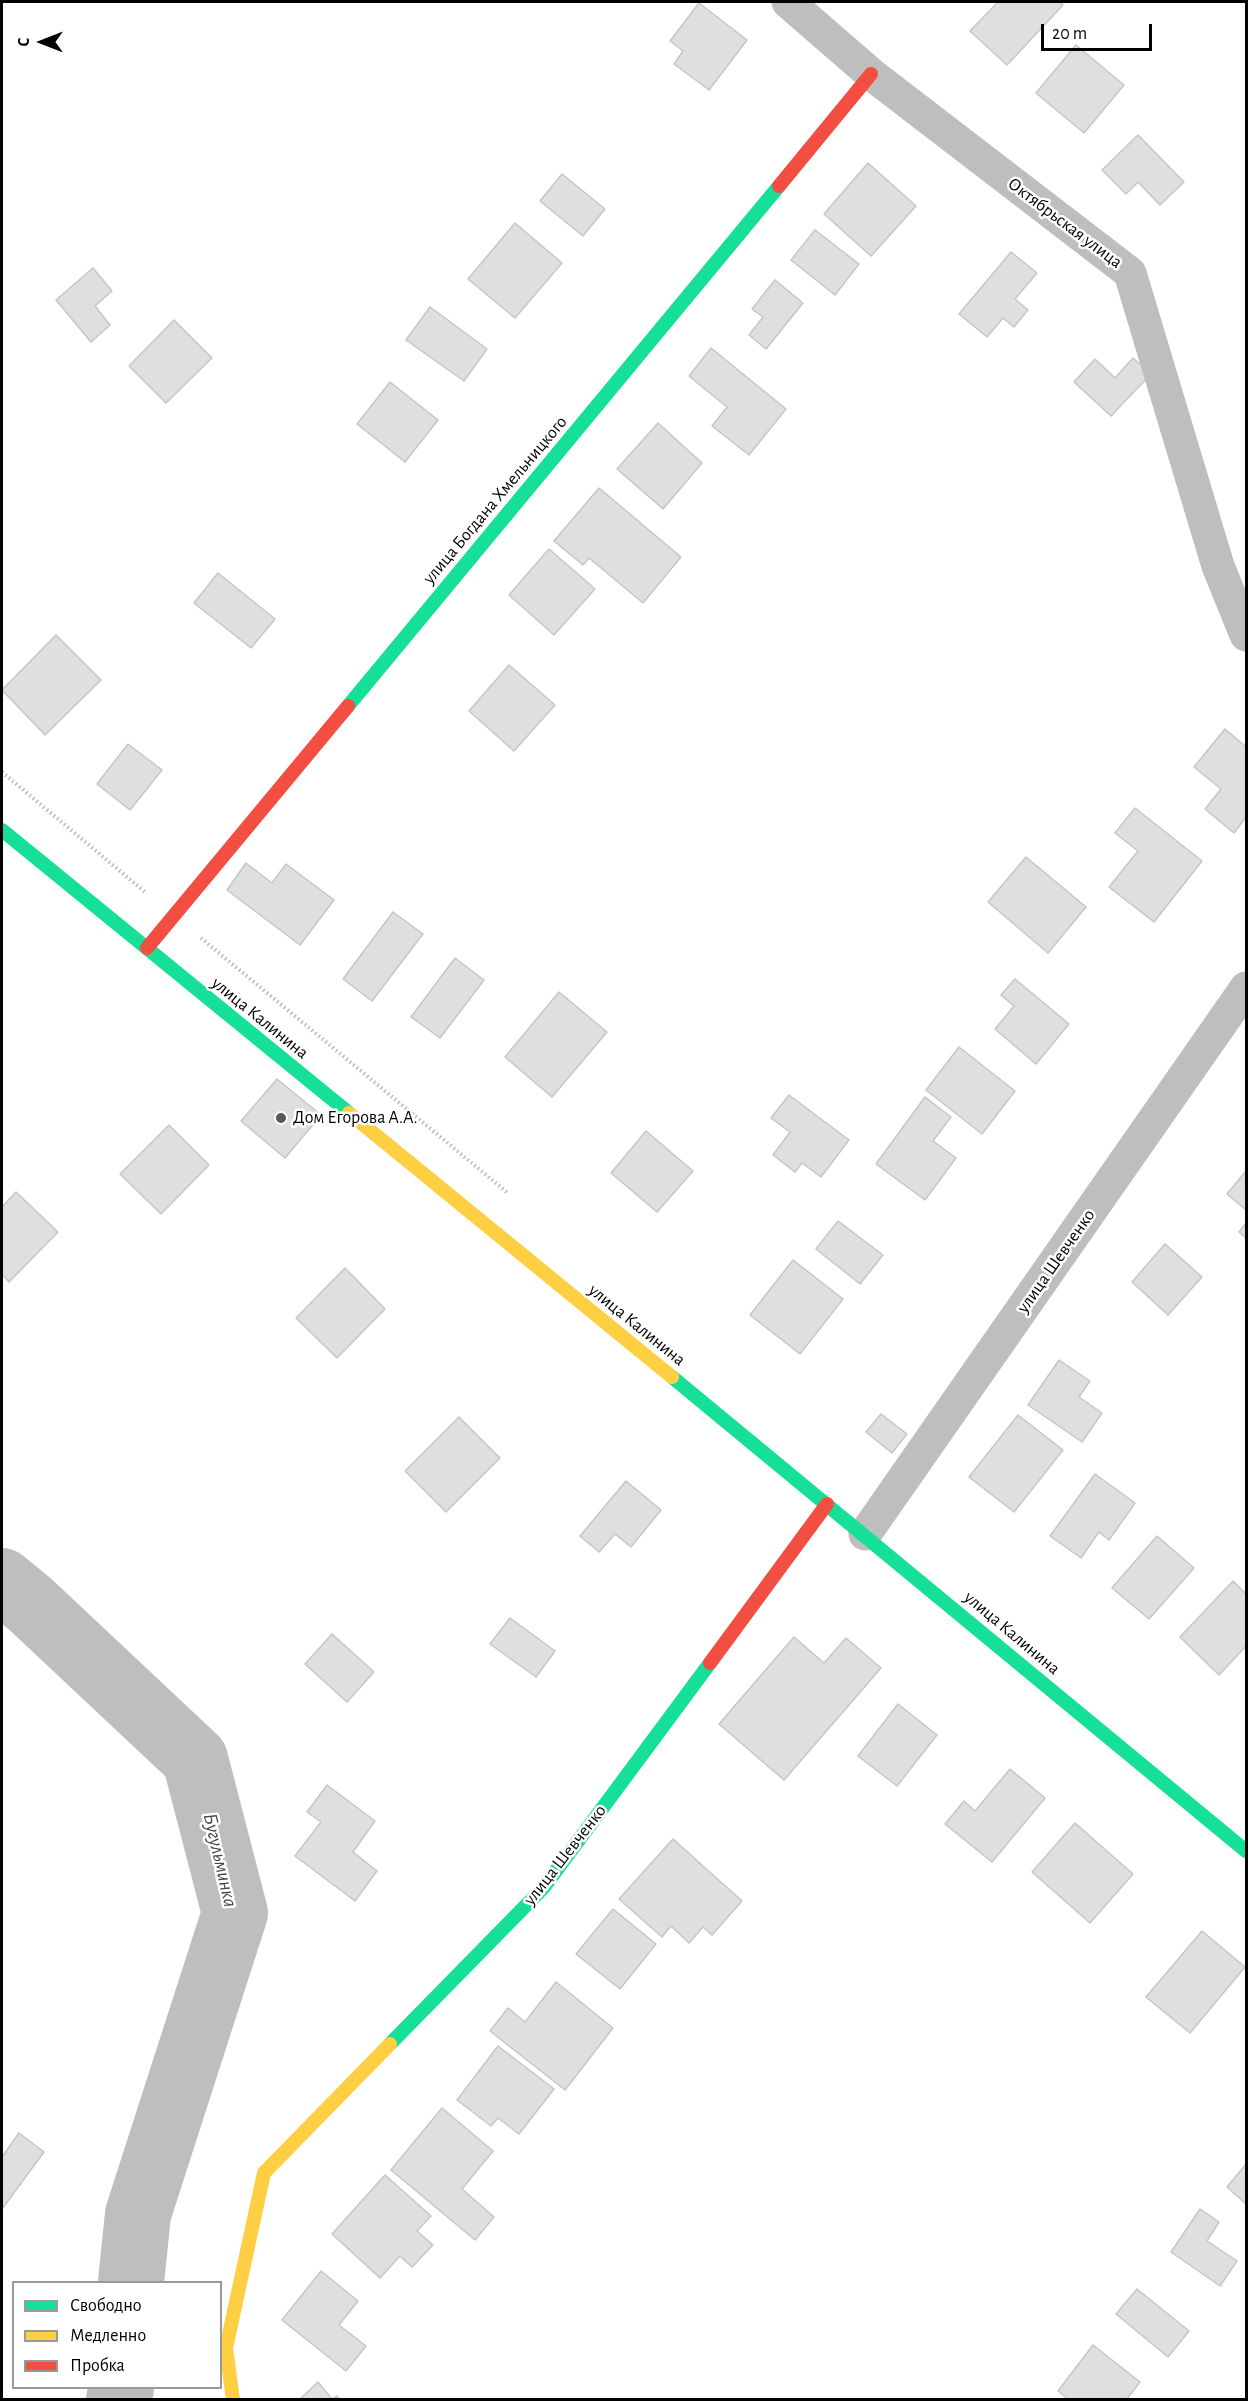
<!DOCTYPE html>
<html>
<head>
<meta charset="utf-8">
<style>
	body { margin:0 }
	#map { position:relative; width:1248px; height:2401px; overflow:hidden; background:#fff; font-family:"Alegreya Sans",sans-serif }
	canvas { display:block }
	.frame { position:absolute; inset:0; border:3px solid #000; pointer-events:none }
	.legend { position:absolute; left:12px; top:2281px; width:210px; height:108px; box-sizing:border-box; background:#fff; border:2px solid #999; margin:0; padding:8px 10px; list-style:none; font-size:18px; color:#000 }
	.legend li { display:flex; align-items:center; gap:12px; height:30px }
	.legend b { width:30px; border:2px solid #999 }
	.north { position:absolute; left:12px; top:12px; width:60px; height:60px; -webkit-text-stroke:4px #fff; paint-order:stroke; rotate:270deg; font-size:16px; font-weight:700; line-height:24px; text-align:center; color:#000 }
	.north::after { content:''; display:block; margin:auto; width:21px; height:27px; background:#000; clip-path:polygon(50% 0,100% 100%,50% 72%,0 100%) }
	.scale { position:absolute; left:1041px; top:24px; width:111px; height:27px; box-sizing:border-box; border:3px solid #000; border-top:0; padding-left:8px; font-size:18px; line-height:21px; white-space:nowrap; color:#000; -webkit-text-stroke:4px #fff; paint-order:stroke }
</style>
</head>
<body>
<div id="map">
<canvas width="1248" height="2401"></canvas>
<div class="frame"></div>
<ul class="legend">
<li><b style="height:8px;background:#16e098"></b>Свободно</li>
<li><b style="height:8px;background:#ffcf43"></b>Медленно</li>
<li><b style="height:8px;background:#f24e42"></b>Пробка</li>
</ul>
<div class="north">С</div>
<div class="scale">20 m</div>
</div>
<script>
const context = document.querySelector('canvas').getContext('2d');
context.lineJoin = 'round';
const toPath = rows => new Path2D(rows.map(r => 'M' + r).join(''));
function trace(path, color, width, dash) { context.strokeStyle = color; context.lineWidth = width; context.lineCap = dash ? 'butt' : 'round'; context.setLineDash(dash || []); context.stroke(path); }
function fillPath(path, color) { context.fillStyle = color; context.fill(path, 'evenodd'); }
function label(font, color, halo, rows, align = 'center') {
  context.font = font + ' "Alegreya Sans",sans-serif'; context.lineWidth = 5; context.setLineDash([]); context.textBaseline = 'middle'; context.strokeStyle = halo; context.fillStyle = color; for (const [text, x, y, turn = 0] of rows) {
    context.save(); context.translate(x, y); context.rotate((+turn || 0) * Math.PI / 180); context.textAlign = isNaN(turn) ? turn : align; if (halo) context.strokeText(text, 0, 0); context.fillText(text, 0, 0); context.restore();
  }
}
trace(toPath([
	[2,1581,30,1604,195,1759,235,1913,138,2214,131,2282],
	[119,2400,121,2388]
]), '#bebebe', 66);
const building = toPath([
	[998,2,1059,2,1063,5,1007,65,970,31,998,2],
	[699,3,747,40,709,90,674,64,683,51,670,41,699,3],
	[1076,45,1124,85,1084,133,1036,93,1076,45],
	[1138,135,1184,182,1160,205,1138,182,1126,194,1102,170,1138,135],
	[868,163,916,206,871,256,824,214,868,163],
	[562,174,605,209,583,236,540,201,562,174],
	[515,223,562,263,515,318,468,279,515,223],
	[815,230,859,264,835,295,791,260,815,230],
	[1011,252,1037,273,1015,299,1028,310,1014,327,1003,318,987,337,959,314,1011,252],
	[93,268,112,291,95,306,110,325,91,342,56,300,93,268],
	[775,280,803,303,766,349,749,335,763,317,752,309,775,280],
	[430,307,487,349,464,381,406,340,430,307],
	[174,320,212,358,166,403,129,366,174,320],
	[711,348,786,409,749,455,712,426,727,407,689,376,711,348],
	[1133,358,1151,374,1111,416,1074,382,1095,359,1115,378,1133,358],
	[390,382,438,420,405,462,357,424,390,382],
	[658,423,702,463,663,509,617,469,658,423],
	[599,488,681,557,643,603,589,558,583,565,554,541,599,488],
	[549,549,595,589,554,635,509,595,549,549],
	[218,573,275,619,251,648,194,603,218,573],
	[56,635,101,680,45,735,2,690,56,635],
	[509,665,555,705,514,751,469,711,509,665],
	[1225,729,1246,747,1246,817,1234,833,1205,809,1221,789,1194,767,1225,729],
	[128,744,162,770,130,810,97,784,128,744],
	[1135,808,1202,861,1154,922,1109,887,1138,851,1115,833,1135,808],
	[1026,857,1086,907,1048,953,988,902,1026,857],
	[246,863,272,883,286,864,334,900,300,945,227,890,246,863],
	[393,912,423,934,372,1001,343,979,393,912],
	[455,958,484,980,440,1038,411,1017,455,958],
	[1015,979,1069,1024,1036,1064,995,1029,1014,1006,1001,995,1015,979],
	[559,992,607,1032,552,1097,505,1057,559,992],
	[959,1047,1015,1091,982,1134,926,1090,959,1047],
	[277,1079,321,1115,285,1158,241,1121,277,1079],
	[789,1095,849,1140,821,1177,802,1163,795,1172,773,1155,790,1132,771,1118,789,1095],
	[925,1097,951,1117,933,1141,956,1158,925,1200,876,1164,925,1097],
	[169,1125,209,1165,161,1214,120,1174,169,1125],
	[646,1131,693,1171,657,1212,611,1173,646,1131],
	[1246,1171,1246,1210,1227,1194,1246,1171],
	[16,1192,58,1232,9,1282,2,1274,2,1207,16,1192],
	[838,1221,883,1255,860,1284,816,1249,838,1221],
	[1246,1223,1246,1238,1239,1232,1246,1223],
	[1165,1244,1202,1277,1168,1315,1132,1282,1165,1244],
	[793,1260,843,1299,800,1354,750,1315,793,1260],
	[345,1268,385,1309,337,1358,296,1318,345,1268],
	[1059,1360,1090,1381,1079,1397,1102,1413,1082,1442,1028,1405,1059,1360],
	[881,1414,907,1434,892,1453,866,1432,881,1414],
	[1018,1415,1063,1450,1014,1512,969,1477,1018,1415],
	[459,1417,500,1458,446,1512,405,1471,459,1417],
	[1095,1474,1135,1503,1109,1540,1099,1532,1081,1558,1050,1536,1095,1474],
	[626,1481,661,1510,631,1547,615,1534,599,1552,580,1536,626,1481],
	[1157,1536,1194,1568,1149,1619,1112,1588,1157,1536],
	[1233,1581,1246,1594,1246,1646,1219,1675,1180,1637,1233,1581],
	[510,1618,555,1651,536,1677,490,1644,510,1618],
	[332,1634,374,1672,347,1702,305,1664,332,1634],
	[794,1637,824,1663,846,1638,881,1668,784,1780,719,1724,794,1637],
	[898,1704,937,1735,897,1786,858,1756,898,1704],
	[1010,1769,1045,1798,992,1862,945,1824,964,1801,975,1811,1010,1769],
	[327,1785,375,1821,353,1852,377,1871,355,1901,295,1856,321,1822,307,1812,327,1785],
	[1075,1823,1133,1874,1090,1923,1032,1872,1075,1823],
	[673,1839,742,1901,712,1935,703,1927,689,1943,671,1926,662,1937,619,1899,673,1839],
	[613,1909,656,1944,620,1989,576,1954,613,1909],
	[1202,1931,1245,1967,1190,2033,1146,1997,1202,1931],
	[556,1982,613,2028,565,2090,490,2031,508,2008,525,2022,556,1982],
	[498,2046,554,2089,519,2134,498,2118,491,2126,457,2100,498,2046],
	[442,2108,493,2151,462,2189,494,2217,475,2240,391,2170,442,2108],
	[19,2133,44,2152,2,2209,2,2157,19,2133],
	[1246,2164,1246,2204,1227,2187,1246,2164],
	[385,2175,431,2216,417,2231,433,2245,412,2267,400,2256,380,2278,332,2234,385,2175],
	[1200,2209,1219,2222,1207,2241,1237,2261,1220,2286,1171,2252,1200,2209],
	[321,2271,358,2301,339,2325,366,2346,346,2371,282,2320,321,2271],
	[1137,2289,1189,2331,1168,2357,1116,2314,1137,2289],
	[1093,2345,1140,2382,1126,2400,1069,2400,1058,2391,1093,2345],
	[318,2382,332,2399,337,2396,340,2400,299,2400,318,2382]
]);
fillPath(building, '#dfdfdf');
trace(building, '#c6c6c6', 1.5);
trace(toPath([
	[2,772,146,893],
	[201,938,509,1194]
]), '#b9b9b9', 4, [1.5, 3]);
trace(toPath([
	[788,2,871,74,1130,273,1218,566,1246,635],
	[865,1534,1246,988]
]), '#bebebe', 33);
trace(toPath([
	[348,706,779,186],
	[2,830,349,1113],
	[672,1377,1246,1851],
	[390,2044,544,1887,710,1663]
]), '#16e098', 14);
trace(toPath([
	[349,1113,672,1377],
	[233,2400,226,2348,264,2173,390,2044]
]), '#ffcf43', 14);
trace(toPath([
	[779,186,871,74],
	[147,948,348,706],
	[710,1663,827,1504]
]), '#f24e42', 14);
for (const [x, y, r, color] of [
	[281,1118,6,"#595959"]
]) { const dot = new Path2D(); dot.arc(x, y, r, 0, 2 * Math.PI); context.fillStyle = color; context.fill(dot); trace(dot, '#fff', 2); }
label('18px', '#000', '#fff', [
	["Октябрьская улица",1065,223,37],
	["улица Богдана Хмельницкого",495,500,-50],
	["улица Калинина",260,1018,39],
	["улица Шевченко",1056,1261,-55],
	["улица Калинина",637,1325,39],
	["улица Калинина",1012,1633,40],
	["улица Шевченко",565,1855,-52]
]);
label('18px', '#000', '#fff', [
	["Дом Егорова А.А.",293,1118]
], 'left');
label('italic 20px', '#434343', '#fff', [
	["Бугульминка",220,1860,77]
]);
</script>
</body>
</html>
